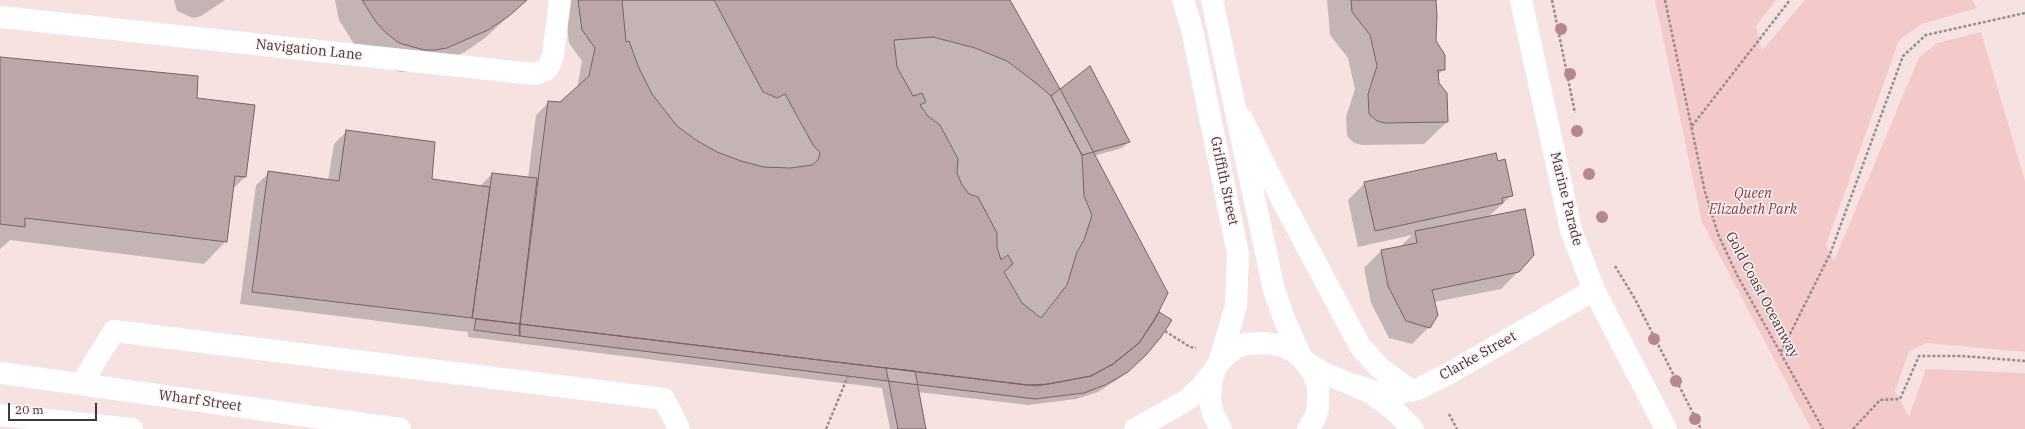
<!DOCTYPE html>
<html>
<head>
<meta charset="utf-8">
<style>
	body { margin:0 }
	#map { position:relative; width:2025px; height:429px; overflow:hidden; background:#f7e2e2; font-family:"IBM Plex Serif",serif }
	canvas { display:block }
	.scale { position:absolute; left:8px; top:403px; width:89px; height:18px; box-sizing:border-box; border:2px solid #3f3738; border-top:0; padding-left:5px; font-size:12px; line-height:14px; white-space:nowrap; color:#3f3738; -webkit-text-stroke:3px #fef1f2; paint-order:stroke }
</style>
</head>
<body>
<div id="map">
<canvas width="2025" height="429"></canvas>
<div class="scale">20 m</div>
</div>
<script>
const context = document.querySelector('canvas').getContext('2d');
context.lineJoin = 'round';
function fillPath(path, color) { context.fillStyle = color; context.fill(path, 'evenodd'); }
const toPath = rows => new Path2D(rows.map(r => 'M' + r).join(''));
function trace(path, color, width, dash) { context.strokeStyle = color; context.lineWidth = width; context.lineCap = dash ? 'butt' : 'round'; context.setLineDash(dash || []); context.stroke(path); }
function label(font, color, halo, rows, align = 'center') {
  context.font = font + ' "IBM Plex Serif",serif'; context.lineWidth = 3; context.setLineDash([]); context.textBaseline = 'middle'; context.strokeStyle = halo; context.fillStyle = color; for (const [text, x, y, turn = 0] of rows) {
    context.save(); context.translate(x, y); context.rotate((+turn || 0) * Math.PI / 180); context.textAlign = isNaN(turn) ? turn : align; if (halo) context.strokeText(text, 0, 0); context.fillText(text, 0, 0); context.restore();
  }
}
fillPath(toPath([
	[1655,0,1776,0,1756,26,1762,51,1805,0,1972,0,1977,8,1922,24,1899,40,1826,245,1834,261,1919,57,1937,43,1981,32,2025,181,2025,352,1927,343,1909,351,1895,391,1909,417,1926,369,2025,373,2025,429,1811,429,1702,222]
]), '#f3c9ca');
fillPath(toPath([
	[174,0,225,0,201,16,193,18,177,11],
	[335,0,526,0,485,38,465,52,424,70,401,72,377,66,354,44,339,20],
	[566,0,1008,0,1060,91,1129,142,1122,148,1094,156,1155,317,1138,361,1120,378,1098,392,1076,399,1028,405,918,392,925,429,890,429,882,388,468,337,468,332,240,304,256,185,269,173,328,180,334,144,347,131,431,180,479,187,492,174,528,178,536,115,549,102,561,103,577,89,582,61,569,43,565,9],
	[1327,0,1425,0,1444,69,1437,76,1447,122,1424,144,1362,145,1354,143,1347,136,1346,117,1355,89,1348,58,1330,35],
	[0,58,245,177,233,189,226,241,204,264,10,240,0,249],
	[1497,162,1512,195,1487,218,1518,272,1501,289,1434,302,1429,327,1412,344,1389,338,1371,303,1364,268,1381,251,1400,247,1412,235,1358,247,1348,200,1365,183]
]), '#0003');
const building = toPath([
	[362,0,527,0,509,16,488,30,447,48,435,50,424,50,399,43,386,33,376,22,362,0],
	[578,0,1010,0,1060,89,1168,293,1154,321,1139,343,1113,364,1091,376,1049,384,1026,385,520,324,548,101,560,102,589,76,595,48,582,30,578,0],
	[622,0,714,0,763,92,777,98,785,94,813,145,820,153,818,160,812,165,790,168,764,167,741,161,717,152,696,140,677,126,652,94,639,68,629,41,626,42,622,0],
	[1351,0,1436,0,1437,16,1436,41,1445,55,1445,70,1438,70,1439,83,1447,93,1448,122,1385,123,1377,121,1369,114,1368,94,1377,66,1370,35,1352,12,1351,0],
	[933,37,975,48,1007,61,1036,83,1051,96,1082,155,1084,196,1092,215,1084,240,1077,252,1067,285,1041,318,1022,303,1004,272,1013,264,1008,255,1001,260,997,247,997,233,978,197,969,194,962,185,957,173,958,159,940,125,928,116,920,105,926,102,922,93,913,96,897,67,894,40,933,37],
	[0,57,198,76,197,98,255,105,246,177,235,176,227,242,25,218,25,227,0,224,0,57],
	[1090,66,1130,142,1082,155,1051,96,1090,66],
	[346,130,435,142,432,179,490,187,472,318,252,292,268,171,339,181,346,130],
	[1496,153,1498,161,1505,159,1513,196,1502,198,1503,203,1375,231,1364,182,1496,153],
	[492,173,537,178,520,324,472,318,492,173],
	[1525,209,1534,255,1519,272,1432,290,1438,315,1430,328,1406,321,1388,286,1381,250,1417,243,1415,231,1525,209],
	[1159,312,1172,320,1161,337,1146,355,1128,372,1105,385,1084,393,1035,399,520,336,519,331,520,324,1037,386,1091,376,1113,364,1139,343,1159,312],
	[476,319,520,324,520,336,474,330,476,319],
	[886,368,915,371,926,429,898,429,886,368]
]);
fillPath(building, '#bba7a7');
trace(building, '#756364', 1);
trace(toPath([
	[1552,0,1575,113],
	[1665,0,1705,192,1718,234,1737,275,1823,429],
	[1692,126,1790,0],
	[1615,266,1635,299,1701,429],
	[1165,331,1190,347,1196,348],
	[1781,352,1830,254,1903,56,1926,35,2025,13],
	[1449,414,1457,429],
	[826,429,848,376],
	[1853,429,1880,400,1900,399,1919,356,1962,356,2025,361]
]), '#998b8b', 2.5, [3, 2]);
trace(toPath([
	[1521,0,1571,230,1594,290,1666,429],
	[0,17,534,74,546,70,550,64,553,55,560,0],
	[1242,119,1281,198,1360,346,1380,368,1411,391],
	[1304,361,1322,372,1371,393,1395,411,1413,429],
	[81,384,114,331,664,399,679,429],
	[1355,385,1379,393,1387,394,1399,393,1418,389,1448,374,1594,290]
]), '#fff', 22);
trace(toPath([
	[1183,0,1192,29,1238,254,1236,306,1219,363],
	[1212,0,1274,290,1285,321,1301,357],
	[0,373,400,429],
	[0,415,132,429],
	[1135,429,1187,400,1200,388,1214,371],
	[1221,429,1213,414,1210,399,1212,379,1216,367,1226,355,1236,348,1246,344,1265,343,1283,346,1296,353,1301,357,1313,373,1318,386,1318,406,1316,416,1308,429]
]), '#fff', 22);
context.fillStyle = '#b6878b';
for (const [x, y] of [
	[1561,29],
	[1570,74],
	[1577,131],
	[1589,174],
	[1602,217],
	[1654,339],
	[1676,381],
	[1695,419]
]) { context.beginPath(); context.arc(x, y, 6, 0, 2 * Math.PI); context.fill(); }
label('14px', '#3f3738', '#fef1f2', [
	["Navigation Lane",309,50,6],
	["Griffith Street",1224,181,78],
	["Marine Parade",1566,199,76],
	["Gold Coast Oceanway",1762,295,62],
	["Clarke Street",1478,356,-29],
	["Wharf Street",200,401,8]
]);
label('italic 14px', '#803d43', '#fef1f2', [
	["Queen",1753,194],
	["Elizabeth Park",1753,210]
]);
</script>
</body>
</html>
